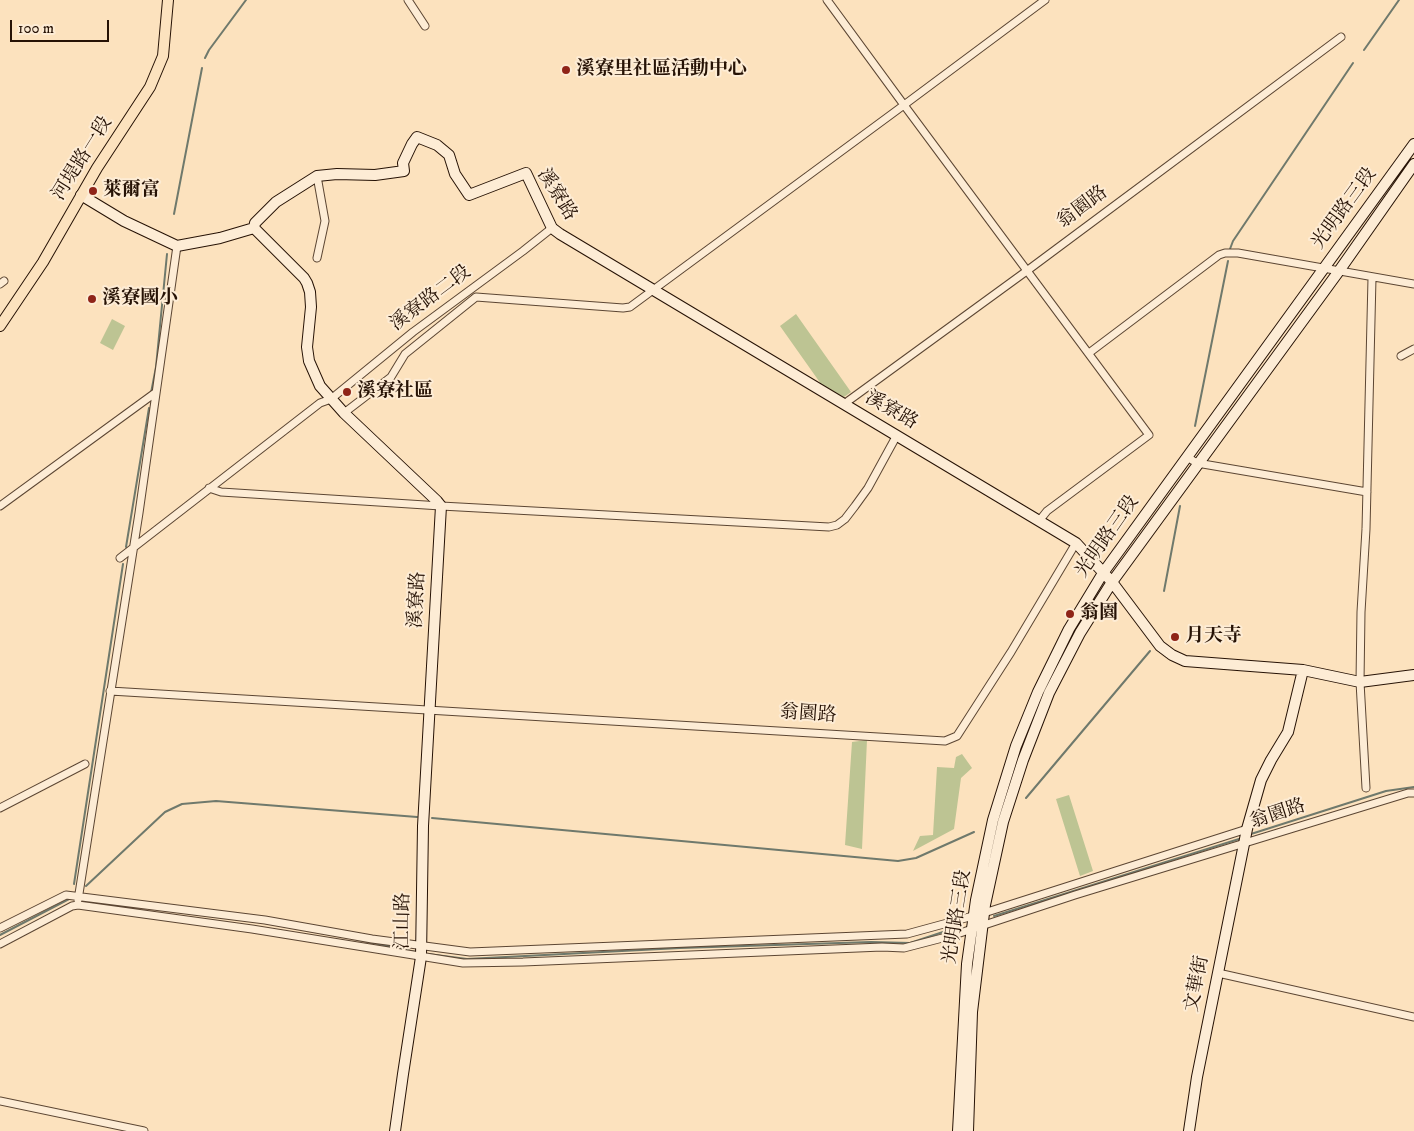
<!DOCTYPE html>
<html>
<head>
<meta charset="utf-8">
<style>
	body { margin:0 }
	#map { position:relative; width:1414px; height:1131px; overflow:hidden; background:#fce2be; font-family:"IM FELL DW Pica",serif }
	canvas { display:block }
	.scale { position:absolute; left:10px; top:20px; width:99px; height:22px; box-sizing:border-box; border:2px solid #261205; border-top:0; padding-left:6px; font-size:15px; line-height:18px; white-space:nowrap; color:#261205; -webkit-text-stroke:4px #fdecd5; paint-order:stroke }
</style>
</head>
<body>
<div id="map">
<canvas width="1414" height="1131"></canvas>
<div class="scale">100 m</div>
</div>
<script>
const context = document.querySelector('canvas').getContext('2d');
context.lineJoin = 'round';
function fillPath(path, color) { context.fillStyle = color; context.fill(path, 'evenodd'); }
const toPath = rows => new Path2D(rows.map(r => 'M' + r).join(''));
function trace(path, color, width, dash) { context.strokeStyle = color; context.lineWidth = width; context.lineCap = dash ? 'butt' : 'round'; context.setLineDash(dash || []); context.stroke(path); }
function label(font, color, halo, rows, align = 'center') {
  context.font = font + ' "IM FELL DW Pica","Noto Serif TC",serif'; context.lineWidth = 4; context.setLineDash([]); context.textBaseline = 'middle'; context.strokeStyle = halo; context.fillStyle = color; for (const [text, x, y, turn = 0] of rows) {
    context.save(); context.translate(x, y); context.rotate((+turn || 0) * Math.PI / 180); context.textAlign = isNaN(turn) ? turn : align; if (halo) context.strokeText(text, 0, 0); context.fillText(text, 0, 0); context.restore();
  }
}
fillPath(toPath([
	[796,314,851,392,844,397,821,384,780,326],
	[112,319,125,326,113,350,100,343],
	[867,740,862,849,845,845,852,742],
	[962,754,972,768,961,778,954,829,913,851,920,836,933,835,937,767,954,768,956,757],
	[1069,795,1093,871,1080,876,1056,799]
]), '#bdc493');
trace(toPath([
	[1364,50,1399,0],
	[205,58,209,50,246,0],
	[174,214,202,68],
	[1230,249,1233,241,1353,63],
	[151,393,156,367,167,254],
	[1195,426,1228,261],
	[126,547,149,408],
	[1164,591,1180,506],
	[1026,798,1150,651],
	[432,818,898,861,916,858,974,832],
	[1251,834,1386,791,1414,787],
	[74,884,123,564],
	[86,886,165,812,182,804,216,801,417,817],
	[994,916,1239,839],
	[0,935,71,898],
	[355,939,416,952],
	[428,954,467,959,680,948,871,942,910,943,958,927]
]), '#6f796c', 2);
const street = toPath([
	[408,0,425,26],
	[317,258,325,221,317,176],
	[0,284,4,281],
	[1089,353,1219,255,1225,253,1238,253,1414,284],
	[1401,356,1414,349],
	[844,404,1028,270,1341,37],
	[344,413,391,377,405,354,476,297,623,308,630,307,904,105,827,0],
	[1187,457,1197,463,1367,492],
	[209,488,221,492,441,506,829,527,837,525,845,519,855,506,868,488,897,435],
	[0,506,155,393],
	[1039,521,1047,511,1149,435,904,105,1045,0],
	[120,558,320,403,331,399,413,332,523,251,552,228],
	[110,691,945,741,957,736,1011,652,1076,543],
	[1366,788,1360,682,1361,612,1366,529,1372,278],
	[0,808,85,764],
	[78,900,139,513,177,246],
	[0,928,66,895,265,920,372,939,470,952,907,934,984,913,1247,829],
	[0,944,72,906,78,905,252,929,463,963,523,962,882,947,904,948,954,935,1075,895,1408,793,1414,793],
	[1218,973,1414,1017],
	[0,1101,144,1131]
]);
const secondary = toPath([
	[81,195,124,221,177,246,220,238,254,228],
	[254,228,255,223,276,202,317,176,337,174,375,175,404,171,403,163,412,144,417,137,437,145,449,155,455,174,469,195,526,173,552,228,560,234,1076,543,1112,582,1160,646,1172,655,1185,661,1303,670,1360,682,1414,675],
	[254,228,304,278,307,283,310,292,311,307,307,347,309,361,320,386,344,413,437,501,441,506,423,826,421,957,403,1074,395,1131],
	[958,1131,967,964,976,900,993,820,1016,746,1038,692,1069,629,1103,573,1414,144],
	[968,1131,972,1012,985,905,1003,822,1023,760,1049,693,1080,633,1112,582,1339,271,1414,164],
	[1189,1131,1197,1077,1247,829,1261,780,1271,760,1288,732,1303,670]
]);
const primary = toPath([
	[0,326,43,262,97,168,150,87,163,56,168,0]
]);
trace(street, '#5c4633', 9);
trace(secondary, '#261205', 12);
trace(primary, '#261205', 12);
trace(street, '#fdecd5', 7);
trace(secondary, '#fdecd5', 10);
trace(primary, '#fce2be', 10);
for (const [x, y, r, color] of [
	[566,70,5,"#8f2418"],
	[93,191,5,"#8f2418"],
	[92,299,5,"#8f2418"],
	[347,392,5,"#8f2418"],
	[1070,614,5,"#8f2418"],
	[1175,637,5,"#8f2418"]
]) { const dot = new Path2D(); dot.arc(x, y, r, 0, 2 * Math.PI); context.fillStyle = color; context.fill(dot); trace(dot, '#fdecd5', 2); }
label('bold 19px', '#261205', '#fdecd5', [
	["溪寮里社區活動中心",576,70],
	["萊爾富",103,191],
	["溪寮國小",102,299],
	["溪寮社區",357,392],
	["翁園",1080,614],
	["月天寺",1185,637]
], 'left');
label('19px', '#261205', '#fdecd5', [
	["河堤路一段",83,159,-58],
	["溪寮路",556,195,58],
	["翁園路",1083,208,-37],
	["光明路三段",1345,209,-54],
	["溪寮路二段",431,299,-37],
	["溪寮路",891,411,30],
	["光明路三段",1108,537,-55],
	["溪寮路",418,600,-87],
	["翁園路",808,715,4],
	["翁園路",1278,815,-18],
	["光明路三段",958,917,-81],
	["江山路",404,921,-89],
	["文華街",1198,984,-79]
]);
</script>
</body>
</html>
